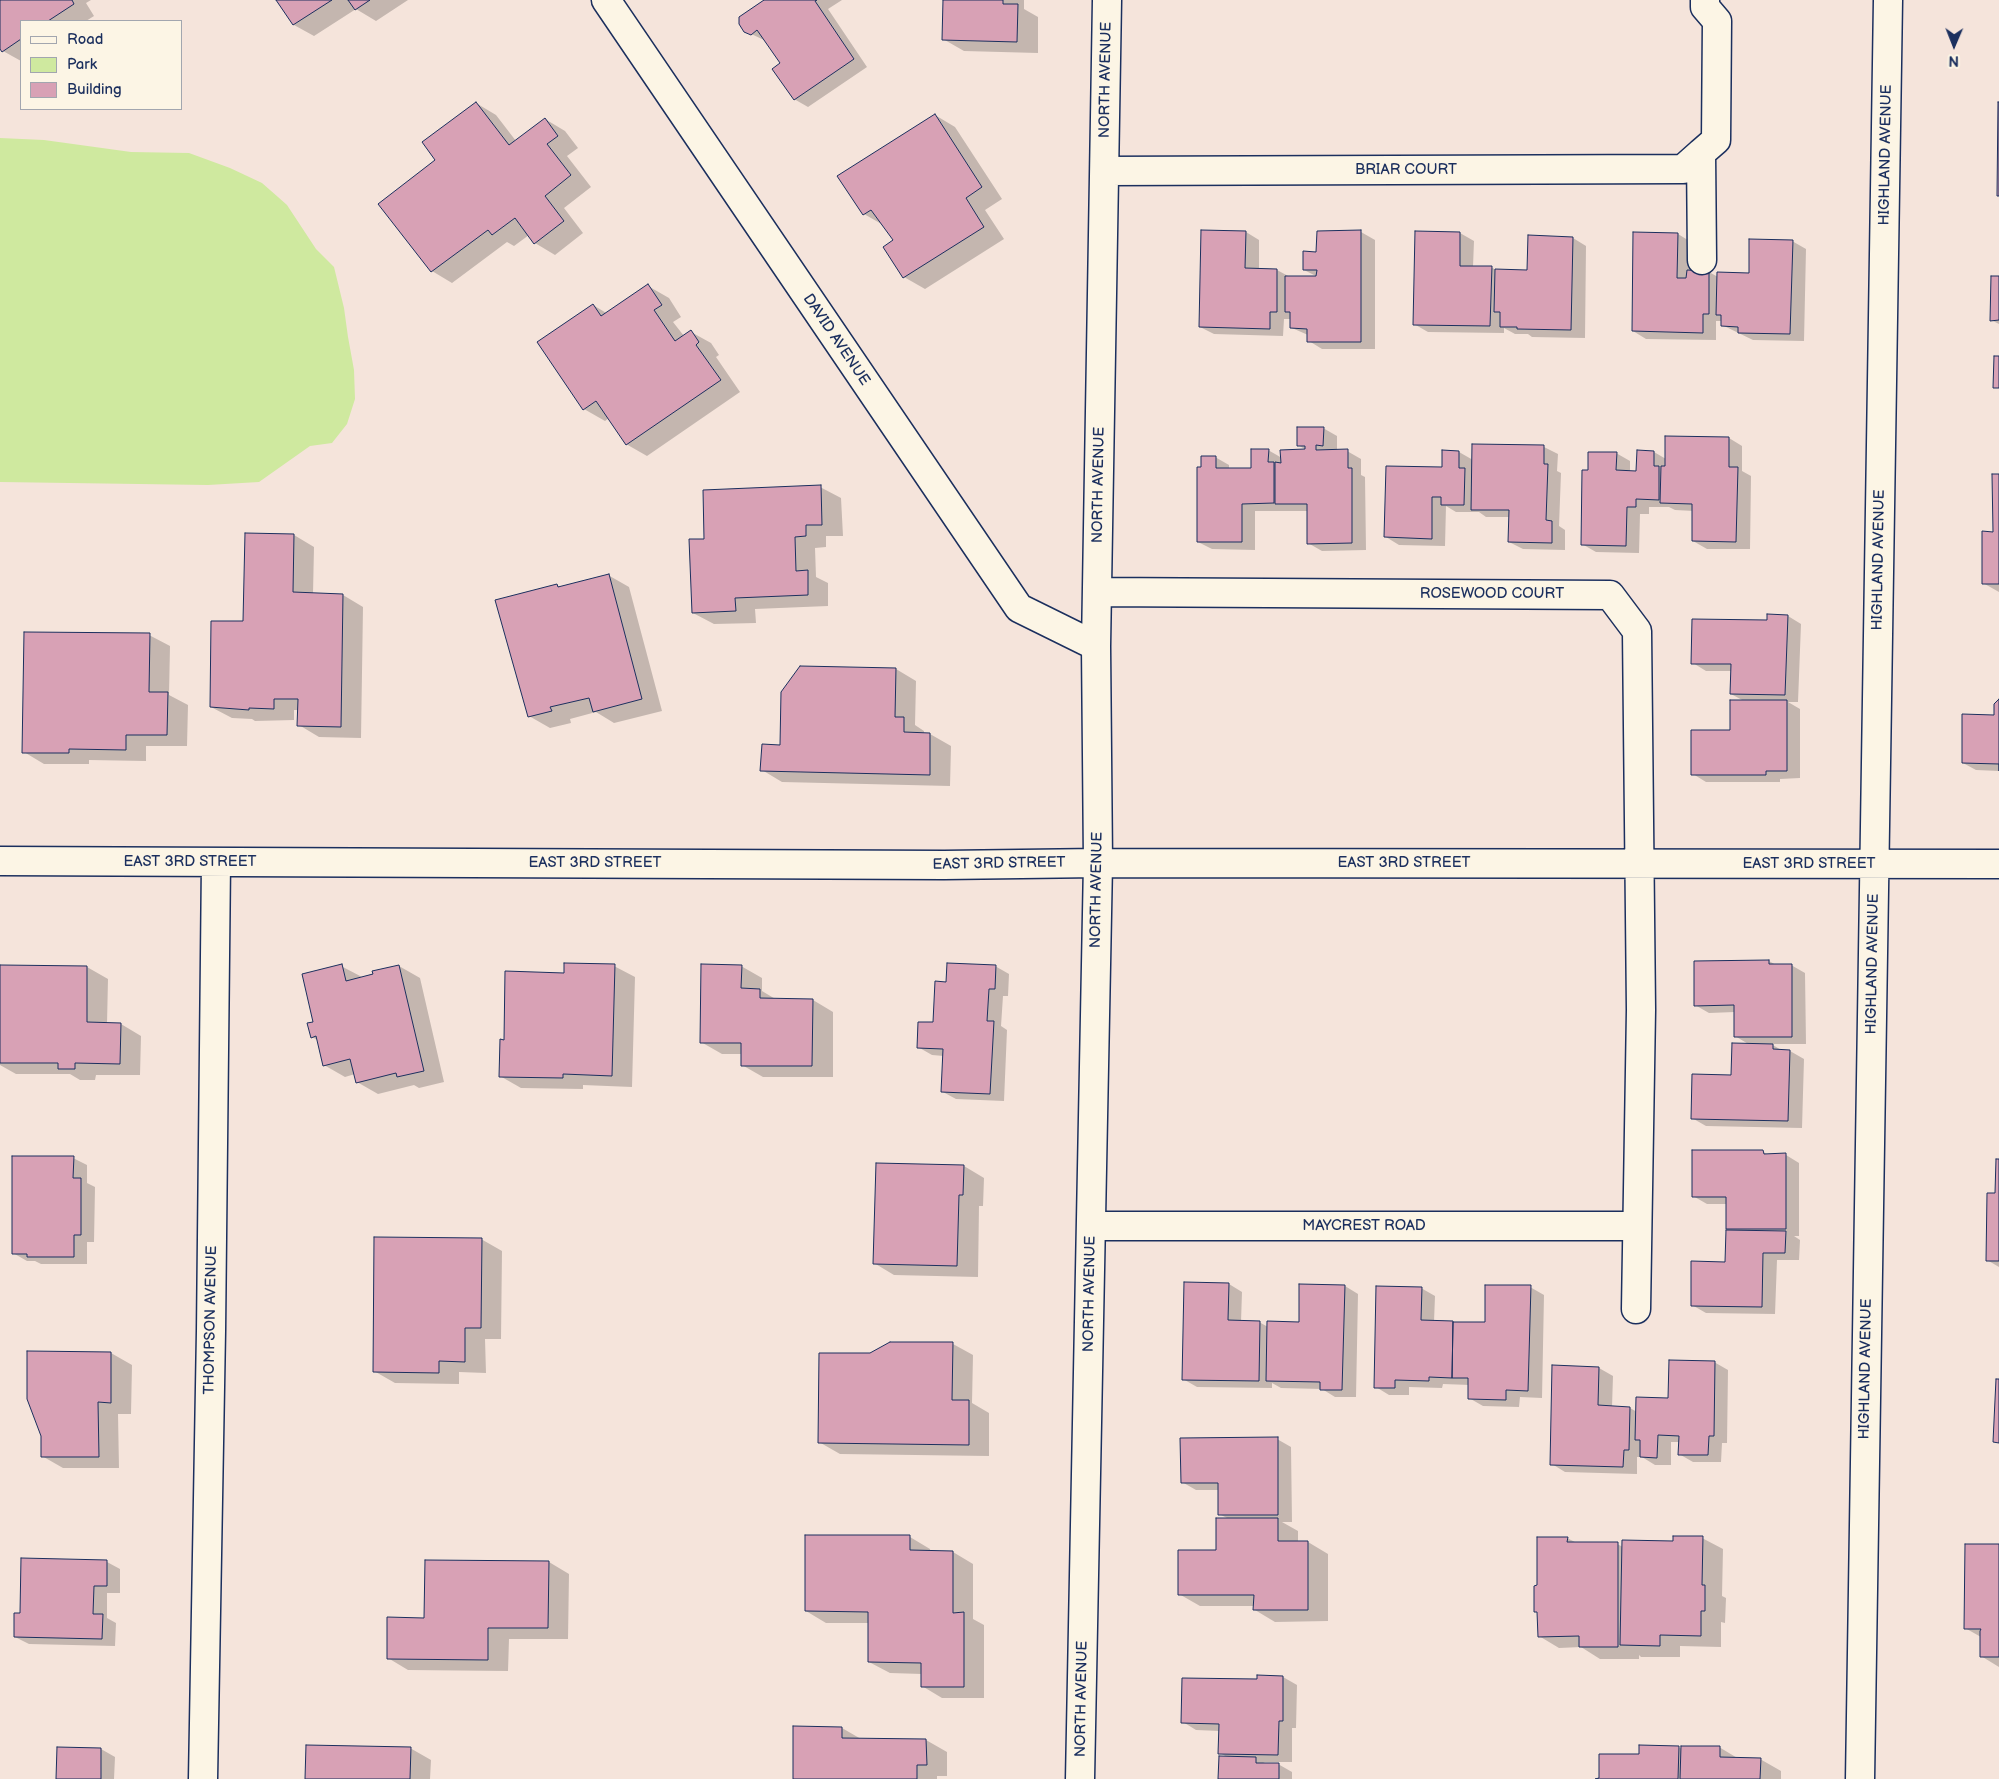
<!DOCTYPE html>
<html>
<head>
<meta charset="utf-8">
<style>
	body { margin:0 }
	#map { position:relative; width:1999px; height:1779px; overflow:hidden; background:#f5e4db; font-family:"Balsamiq Sans",sans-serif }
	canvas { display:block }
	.legend { position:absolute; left:20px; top:20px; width:162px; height:90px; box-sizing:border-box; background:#fcf5e5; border:1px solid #a2a6af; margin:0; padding:6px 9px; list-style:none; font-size:15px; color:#1b2f5e }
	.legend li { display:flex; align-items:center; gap:10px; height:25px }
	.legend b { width:25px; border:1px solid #a2a6af }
	.north { position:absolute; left:1929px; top:20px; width:50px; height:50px; -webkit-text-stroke:4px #fcf5e5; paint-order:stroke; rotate:181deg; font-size:14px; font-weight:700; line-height:20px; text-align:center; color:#1b2f5e }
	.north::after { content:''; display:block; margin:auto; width:18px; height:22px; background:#1b2f5e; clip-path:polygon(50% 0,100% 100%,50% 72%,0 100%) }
</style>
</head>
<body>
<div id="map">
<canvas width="1999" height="1779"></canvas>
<ul class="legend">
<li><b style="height:6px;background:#fcf5e5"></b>Road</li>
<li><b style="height:14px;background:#cfe99f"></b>Park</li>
<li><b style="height:14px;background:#d8a1b5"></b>Building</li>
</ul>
<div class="north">N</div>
</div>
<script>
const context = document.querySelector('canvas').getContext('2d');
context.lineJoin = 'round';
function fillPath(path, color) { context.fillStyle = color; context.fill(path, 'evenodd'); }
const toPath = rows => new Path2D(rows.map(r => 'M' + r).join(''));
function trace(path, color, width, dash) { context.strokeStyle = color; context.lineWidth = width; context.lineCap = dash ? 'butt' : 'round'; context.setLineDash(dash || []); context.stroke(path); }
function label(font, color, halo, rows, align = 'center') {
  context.font = font + ' "Balsamiq Sans",sans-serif'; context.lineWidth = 5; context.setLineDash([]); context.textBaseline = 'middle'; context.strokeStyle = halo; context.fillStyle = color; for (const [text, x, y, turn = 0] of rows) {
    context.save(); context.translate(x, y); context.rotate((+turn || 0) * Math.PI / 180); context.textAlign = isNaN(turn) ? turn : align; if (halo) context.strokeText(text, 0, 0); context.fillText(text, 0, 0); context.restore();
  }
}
fillPath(toPath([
	[0,138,44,140,131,152,189,153,230,168,262,183,278,197,287,205,316,249,334,267,344,308,348,337,354,370,355,399,347,424,332,443,310,446,259,482,208,485,0,482]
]), '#cfe99f');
fillPath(toPath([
	[0,0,91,0,86,3,94,16,86,21,21,21,21,61,3,51,0,46],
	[278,0,408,0,376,21,356,9,314,36,294,25],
	[766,0,842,0,828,9,867,67,808,107,794,99,781,64,766,41,745,31],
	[944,0,1024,0,1024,9,1038,17,1038,53,964,51,943,39],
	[476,103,496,115,516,141,545,119,565,131,578,148,567,156,591,187,564,208,583,233,555,255,535,243,529,235,514,246,507,242,452,283,432,271,437,161],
	[935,115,955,127,1002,199,985,210,1004,239,925,289,904,277,895,240,885,226,864,214],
	[1246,232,1259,240,1259,270,1277,270,1290,277,1318,277,1304,270,1318,253,1318,232,1361,232,1375,240,1375,349,1322,349,1309,341,1308,335,1292,328,1291,319,1284,319,1283,336,1214,334,1200,327],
	[1460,233,1474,241,1473,267,1491,267,1496,270,1528,271,1573,238,1586,246,1585,338,1532,337,1528,334,1515,334,1504,328,1504,333,1428,332,1414,324],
	[1678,234,1691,242,1691,272,1709,272,1718,277,1750,274,1792,241,1806,249,1804,341,1753,340,1722,325,1723,321,1716,321,1716,340,1646,339,1633,331],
	[1999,277,1999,324,1991,320],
	[648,286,669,298,681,317,673,322,684,336,691,332,711,343,719,355,716,357,740,392,647,456,626,444,609,418,605,421,584,409,593,305,608,314],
	[1323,428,1337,436,1337,451,1347,451,1361,459,1361,475,1365,477,1366,550,1322,551,1308,543,1308,511,1255,511,1255,550,1212,549,1198,542,1202,469,1215,457,1229,465,1229,469,1252,469,1268,450,1282,458,1308,451,1298,445],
	[1729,438,1742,446,1742,471,1751,476,1750,549,1707,549,1693,541,1694,511,1675,510,1669,507,1649,507,1649,514,1640,514,1639,553,1596,552,1582,544,1589,471,1616,453,1630,461,1630,472,1638,472,1654,452,1666,459],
	[1544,447,1558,454,1557,471,1561,473,1559,526,1565,530,1565,550,1523,549,1509,542,1510,517,1486,517,1479,512,1456,512,1446,506,1445,546,1399,545,1386,537,1443,469,1444,452,1459,452,1473,460],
	[1999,475,1999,592,1983,583,1994,533],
	[820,487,841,498,843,536,826,536,826,547,815,548,816,577,828,583,828,606,755,609,756,623,714,624,693,613,706,540],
	[294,535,314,547,313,594,343,595,363,607,361,738,319,737,299,725,299,710,294,710,294,720,255,721,252,719,232,718,211,707,244,623],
	[608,575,629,587,662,711,614,723,596,712,570,719,571,723,550,728,529,716,557,585,561,588],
	[1788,616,1801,624,1798,702,1788,702,1800,709,1800,778,1780,779,1780,782,1706,782,1693,774,1731,731,1744,701,1731,694,1732,671,1706,671,1693,663,1768,621],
	[149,635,170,646,169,695,188,705,187,746,146,746,146,761,89,760,89,764,44,764,24,752],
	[896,669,916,681,915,725,924,731,924,734,930,734,951,746,950,786,782,782,762,770,781,747],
	[1999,701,1999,771,1976,770,1963,763,1996,716],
	[1769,961,1776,965,1791,965,1805,973,1806,1044,1771,1044,1783,1051,1790,1051,1804,1059,1802,1128,1706,1126,1692,1118,1733,1077,1750,1045,1735,1036,1735,1012,1709,1013,1695,1005],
	[0,966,87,967,108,979,107,1024,121,1024,141,1036,140,1075,96,1075,95,1080,80,1080,70,1074,16,1074,0,1065],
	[341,966,362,977,399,966,420,978,444,1082,419,1088,414,1085,378,1094,357,1082,355,1074,345,1077,324,1065,319,1041,312,1037,314,1023],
	[614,966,635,977,632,1087,583,1085,583,1089,521,1088,500,1076,505,1041,565,974],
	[741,966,762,978,762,991,777,1000,813,1000,833,1012,833,1077,763,1077,742,1065,742,1054,722,1054,701,1042],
	[995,966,1009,974,1008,996,1003,996,1001,1026,1007,1030,1004,1101,956,1099,943,1092,944,1056,932,1055,918,1047,935,1024,948,983],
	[1763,1152,1769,1155,1786,1155,1799,1163,1799,1236,1794,1236,1800,1240,1799,1260,1777,1260,1775,1314,1706,1313,1692,1305,1726,1263,1727,1204,1707,1204,1693,1196],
	[73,1158,87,1165,87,1183,95,1187,94,1242,87,1242,87,1264,41,1264,35,1261,27,1261,13,1253],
	[1999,1160,1999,1267,1987,1260],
	[964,1166,984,1178,983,1206,979,1206,978,1277,894,1275,874,1263],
	[481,1239,502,1251,501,1339,485,1339,486,1373,459,1372,459,1384,395,1383,374,1371],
	[1229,1284,1242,1292,1241,1322,1259,1322,1268,1327,1300,1323,1345,1286,1358,1294,1356,1397,1335,1397,1322,1389,1281,1388,1272,1383,1272,1388,1197,1387,1183,1379],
	[1530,1287,1544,1295,1542,1398,1520,1397,1519,1407,1483,1406,1469,1398,1470,1385,1443,1384,1442,1388,1409,1387,1409,1395,1389,1395,1376,1387,1421,1288,1435,1296,1434,1322,1486,1324],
	[953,1344,973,1355,972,1403,989,1413,989,1456,840,1454,819,1442,870,1354],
	[28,1353,111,1353,132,1365,131,1414,118,1414,119,1468,63,1468,42,1456,42,1435],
	[1714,1362,1728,1370,1727,1443,1722,1443,1721,1462,1693,1462,1679,1454,1679,1442,1671,1442,1671,1465,1655,1465,1642,1457,1637,1457,1637,1474,1565,1472,1552,1464,1553,1366,1599,1368,1613,1376,1612,1407,1630,1408,1637,1412,1669,1399],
	[1277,1439,1291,1447,1292,1522,1282,1522,1298,1531,1298,1542,1308,1542,1328,1554,1328,1621,1275,1622,1255,1610,1255,1606,1200,1606,1179,1594,1218,1551,1229,1519,1219,1514,1219,1490,1196,1490,1182,1482],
	[910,1537,930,1549,930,1552,953,1552,973,1564,973,1619,984,1625,984,1698,942,1698,922,1686,922,1674,890,1673,869,1662,870,1623,826,1623,806,1611],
	[1567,1538,1577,1543,1617,1544,1623,1547,1674,1543,1702,1538,1723,1549,1722,1596,1726,1598,1725,1623,1721,1622,1721,1647,1680,1646,1680,1657,1641,1657,1639,1655,1639,1659,1600,1659,1581,1647,1559,1648,1539,1636,1539,1613,1535,1611,1539,1586],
	[1999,1545,1999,1667,1981,1656,1981,1637,1965,1628],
	[107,1562,120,1569,120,1593,107,1593,107,1618,116,1623,115,1646,29,1644,15,1637,21,1614],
	[549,1562,569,1574,568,1639,509,1639,508,1671,408,1670,388,1658,425,1619],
	[1258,1677,1283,1677,1297,1685,1296,1728,1292,1728,1292,1762,1263,1762,1267,1764,1278,1764,1292,1772,1292,1779,1220,1779,1227,1757,1220,1753,1220,1731,1196,1730,1183,1722,1258,1681],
	[842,1728,861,1739,926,1740,947,1752,947,1776,937,1776,937,1779,794,1779],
	[1678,1747,1682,1749,1719,1747,1739,1759,1760,1759,1781,1771,1781,1779,1600,1779,1640,1756],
	[58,1748,101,1749,115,1757,114,1779,57,1779],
	[410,1748,431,1760,430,1779,306,1779]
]), '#0003');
const building = toPath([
	[0,0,72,0,74,4,48,21,21,21,21,39,2,52,0,49,0,0],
	[276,0,332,0,293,25,276,0],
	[348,0,370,0,355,10,348,0],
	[764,0,817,0,815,1,854,59,794,100,772,69,780,63,757,30,751,35,744,32,739,24,739,17,764,0],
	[943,0,1003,0,1003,4,1018,4,1017,42,942,40,943,0],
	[476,102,509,145,545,118,558,136,547,144,571,175,545,196,564,221,534,244,515,218,492,235,488,230,431,272,378,204,435,160,422,142,476,102],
	[1998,102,1999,102,1999,196,1997,196,1998,102],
	[935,114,982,187,966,198,984,227,903,278,883,247,893,240,871,210,863,215,837,176,935,114],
	[1201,230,1246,231,1245,268,1277,269,1277,312,1270,312,1270,329,1199,327,1201,230],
	[1361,230,1361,342,1307,342,1307,329,1290,328,1290,312,1285,312,1285,276,1316,276,1317,270,1303,270,1303,251,1316,252,1317,231,1361,230],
	[1415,231,1460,232,1460,266,1492,266,1490,326,1413,325,1415,231],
	[1633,232,1678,233,1677,278,1686,278,1687,270,1709,271,1709,314,1703,314,1703,333,1632,331,1633,232],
	[1528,235,1573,237,1571,330,1517,329,1517,327,1500,327,1500,312,1494,312,1495,269,1527,270,1528,235],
	[1749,239,1793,240,1790,334,1738,333,1738,327,1721,326,1721,315,1716,315,1717,272,1749,273,1749,239],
	[1991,276,1999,276,1999,320,1990,321,1991,276],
	[648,284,662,305,654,310,675,341,691,330,699,342,696,345,721,380,626,445,596,401,583,410,537,342,593,304,601,316,648,284],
	[1994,356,1999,356,1999,388,1993,388,1994,356],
	[1297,427,1324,427,1323,446,1316,445,1316,450,1348,449,1348,468,1352,468,1352,543,1307,544,1307,504,1275,504,1275,462,1281,463,1280,450,1305,449,1305,446,1297,446,1297,427],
	[1665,436,1729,437,1729,467,1738,467,1736,542,1692,541,1692,504,1660,503,1661,466,1665,466,1665,436],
	[1472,444,1544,445,1544,464,1548,464,1546,520,1552,521,1552,543,1508,542,1509,510,1471,510,1472,444],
	[1251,449,1269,449,1268,462,1274,462,1274,503,1242,504,1242,542,1197,542,1197,467,1201,467,1201,456,1216,456,1216,468,1251,468,1251,449],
	[1442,450,1459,451,1459,468,1465,468,1464,505,1441,505,1441,497,1432,497,1432,539,1384,537,1386,466,1442,467,1442,450],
	[1637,450,1654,451,1654,466,1659,466,1659,500,1636,499,1636,507,1627,507,1626,546,1581,545,1582,470,1588,470,1588,452,1617,452,1616,470,1636,471,1637,450],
	[1992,474,1999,474,1999,584,1982,584,1982,531,1993,532,1992,474],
	[821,485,822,525,806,525,806,536,795,537,796,571,808,570,808,595,735,598,736,611,692,613,689,539,704,539,703,490,821,485],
	[245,533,294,534,293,592,343,594,341,727,297,726,298,699,274,699,274,709,249,708,249,710,210,707,211,621,243,621,245,533],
	[609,574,642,699,593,712,589,698,550,707,552,711,528,717,495,600,557,584,558,587,609,574],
	[1767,614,1788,615,1785,695,1730,694,1731,664,1691,664,1692,619,1767,620,1767,614],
	[24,632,150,633,149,692,168,692,167,735,126,735,126,750,69,749,69,753,22,753,24,632],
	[800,666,896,668,895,717,904,717,904,732,930,733,930,775,760,771,762,744,780,745,781,692,800,666],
	[1999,699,1999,771,1999,764,1962,763,1962,714,1994,715,1994,704,1999,699],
	[1730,700,1787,700,1787,771,1766,771,1766,775,1691,775,1691,730,1730,730,1730,700],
	[1769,960,1769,964,1792,964,1792,1037,1734,1037,1734,1005,1694,1006,1694,961,1769,960],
	[564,963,615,964,612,1076,563,1074,563,1078,499,1077,500,1039,504,1040,505,971,564,973,564,963],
	[947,963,996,965,995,989,989,989,987,1021,994,1021,990,1094,941,1092,943,1049,917,1048,918,1022,933,1022,935,981,946,982,947,963],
	[342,964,346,981,373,974,372,971,399,965,424,1071,397,1077,396,1073,356,1083,350,1059,323,1066,316,1036,311,1038,307,1023,313,1022,302,974,342,964],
	[701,964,742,965,741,988,760,989,760,998,813,999,812,1066,741,1066,741,1043,700,1043,701,964],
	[0,965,87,966,87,1022,121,1023,120,1064,75,1063,75,1069,58,1069,58,1063,0,1063,0,965],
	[1732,1043,1773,1044,1773,1049,1790,1050,1788,1121,1691,1119,1692,1074,1731,1075,1732,1043],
	[1692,1150,1763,1150,1764,1154,1786,1153,1786,1229,1726,1229,1726,1197,1692,1197,1692,1150],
	[12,1156,74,1156,73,1178,81,1178,81,1235,74,1235,74,1257,27,1257,27,1254,12,1254,12,1156],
	[1996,1159,1999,1159,1999,1261,1986,1261,1987,1193,1995,1193,1996,1159],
	[876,1163,964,1165,963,1195,959,1195,957,1266,873,1264,876,1163],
	[1726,1230,1786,1231,1785,1253,1763,1253,1762,1307,1691,1306,1691,1261,1725,1262,1726,1230],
	[374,1237,482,1238,481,1328,465,1328,465,1362,439,1361,439,1373,373,1372,374,1237],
	[1184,1282,1229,1283,1228,1320,1260,1321,1259,1381,1182,1380,1184,1282],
	[1299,1284,1345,1285,1342,1390,1320,1390,1320,1382,1266,1381,1267,1321,1299,1322,1299,1284],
	[1485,1285,1531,1285,1528,1391,1506,1390,1506,1400,1468,1399,1468,1378,1452,1378,1453,1322,1485,1322,1485,1285],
	[1376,1286,1422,1287,1421,1320,1453,1321,1452,1378,1429,1377,1429,1381,1395,1380,1395,1388,1374,1388,1376,1286],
	[890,1342,953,1342,952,1400,969,1400,969,1445,818,1443,819,1353,870,1353,890,1342],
	[27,1351,111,1352,111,1403,98,1402,99,1457,41,1457,41,1436,27,1399,27,1351],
	[1669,1360,1715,1361,1714,1436,1709,1436,1708,1455,1678,1455,1679,1436,1658,1435,1657,1458,1640,1457,1640,1440,1635,1440,1636,1397,1668,1398,1669,1360],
	[1552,1365,1599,1367,1598,1405,1630,1407,1629,1450,1624,1450,1623,1467,1550,1465,1552,1365],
	[1996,1379,1999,1379,1999,1443,1993,1442,1996,1379],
	[1278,1437,1278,1515,1218,1515,1218,1483,1181,1483,1180,1438,1278,1437],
	[1216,1518,1278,1518,1278,1541,1308,1541,1308,1610,1253,1610,1254,1595,1178,1595,1178,1550,1216,1550,1216,1518],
	[805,1535,910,1535,910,1550,953,1551,953,1613,964,1612,964,1687,921,1687,921,1663,868,1662,868,1612,805,1611,805,1535],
	[1673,1536,1703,1536,1702,1585,1705,1585,1705,1611,1701,1611,1701,1636,1660,1635,1660,1646,1620,1645,1622,1540,1673,1541,1673,1536],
	[1537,1537,1568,1537,1567,1542,1618,1542,1618,1647,1579,1647,1579,1636,1538,1637,1537,1612,1534,1612,1534,1586,1537,1585,1537,1537],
	[1965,1544,1999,1544,1999,1657,1980,1657,1980,1631,1981,1629,1964,1629,1965,1544],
	[21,1558,107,1560,107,1586,94,1586,93,1614,103,1614,102,1639,14,1637,14,1613,20,1613,21,1558],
	[425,1560,549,1561,548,1628,488,1628,488,1660,387,1659,387,1617,424,1618,425,1560],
	[1257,1675,1283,1676,1283,1721,1279,1721,1278,1755,1218,1754,1219,1724,1181,1723,1182,1678,1257,1679,1257,1675],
	[793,1726,842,1727,842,1738,926,1739,927,1765,917,1765,917,1779,793,1779,793,1726],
	[306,1745,411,1747,410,1779,305,1779,306,1745],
	[1639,1745,1679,1746,1678,1779,1595,1779,1599,1778,1599,1754,1639,1754,1639,1745],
	[1681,1746,1720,1746,1720,1757,1761,1758,1760,1779,1680,1779,1681,1746],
	[57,1747,101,1748,101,1779,56,1779,57,1747],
	[1219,1756,1256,1757,1256,1763,1279,1763,1279,1779,1218,1779,1219,1756]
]);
fillPath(building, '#d8a1b5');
trace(building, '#1b2f5e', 1);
const minor = toPath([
	[606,0,1019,608,1096,646],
	[1105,171,1683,169,1701,153],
	[1702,260,1701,153,1716,140,1717,21,1705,7,1705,0],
	[1097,592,1610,595,1637,631,1641,1010,1636,1309],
	[0,861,944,865,1098,863,1999,864],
	[1092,1226,1637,1226],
	[203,1779,211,1331,216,862],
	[1080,1779,1098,863,1096,646,1107,0],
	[1860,1779,1888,0]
]);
trace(minor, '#1b2f5e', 31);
trace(minor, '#fcf5e5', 28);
label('15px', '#1b2f5e', '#fcf5e5', [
	["NORTH AVENUE",1106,80,-89],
	["HIGHLAND AVENUE",1886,155,-89],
	["BRIAR COURT",1406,170],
	["DAVID AVENUE",836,340,56],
	["NORTH AVENUE",1099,485,-89],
	["HIGHLAND AVENUE",1879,560,-89],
	["ROSEWOOD COURT",1492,594],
	["EAST 3RD STREET",190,862],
	["EAST 3RD STREET",595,863],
	["EAST 3RD STREET",1404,863],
	["EAST 3RD STREET",999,864,-1],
	["EAST 3RD STREET",1809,864],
	["NORTH AVENUE",1097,890,-89],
	["HIGHLAND AVENUE",1873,964,-89],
	["MAYCREST ROAD",1364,1226],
	["NORTH AVENUE",1090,1294,-89],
	["THOMPSON AVENUE",211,1320,-89],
	["HIGHLAND AVENUE",1866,1369,-89],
	["NORTH AVENUE",1082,1699,-89]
]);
</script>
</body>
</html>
